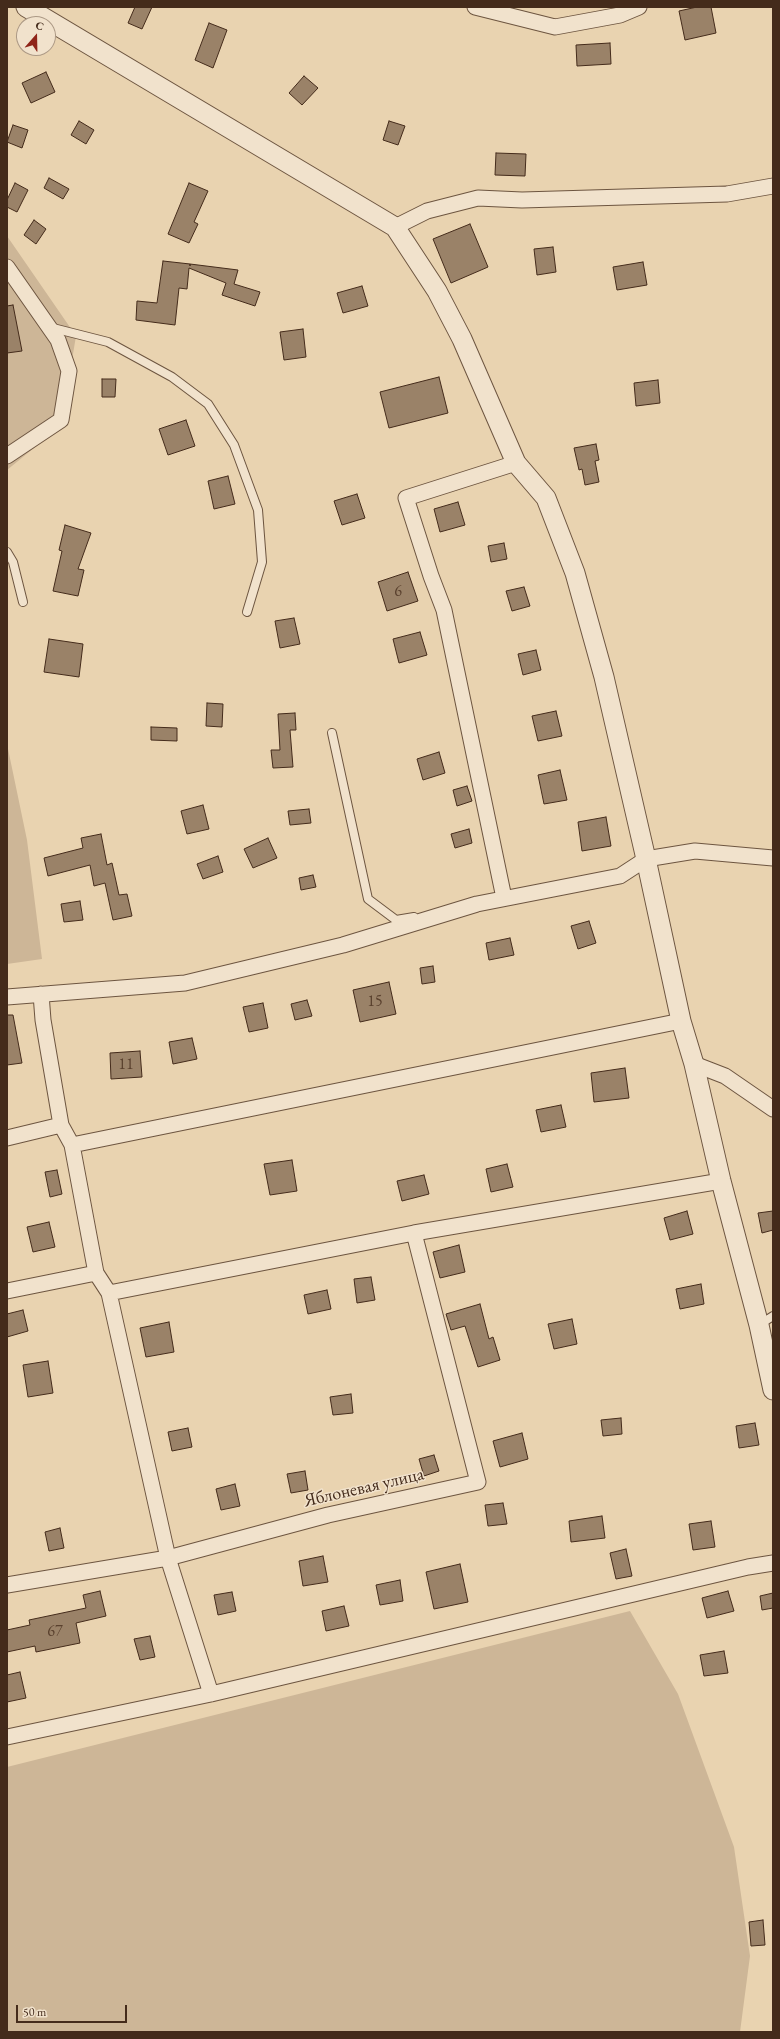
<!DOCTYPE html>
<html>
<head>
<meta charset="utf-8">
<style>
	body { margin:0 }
	#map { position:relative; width:780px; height:2039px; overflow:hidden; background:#e9d3b0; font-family:"EB Garamond",serif }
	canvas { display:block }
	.frame { position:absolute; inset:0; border:8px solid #442b1b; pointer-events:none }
	.north { position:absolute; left:16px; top:16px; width:40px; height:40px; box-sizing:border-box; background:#f1e2cc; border:1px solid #ac9985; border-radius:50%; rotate:20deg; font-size:11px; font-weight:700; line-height:16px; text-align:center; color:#442b1b }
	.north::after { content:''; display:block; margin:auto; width:14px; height:18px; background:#8f2418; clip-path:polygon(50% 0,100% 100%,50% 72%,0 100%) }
	.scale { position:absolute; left:16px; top:2005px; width:111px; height:18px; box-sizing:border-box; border:2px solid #442b1b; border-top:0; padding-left:5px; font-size:12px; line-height:14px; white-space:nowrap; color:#442b1b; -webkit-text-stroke:3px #f1e2cc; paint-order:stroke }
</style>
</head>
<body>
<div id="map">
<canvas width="780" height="2039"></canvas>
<div class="frame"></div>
<div class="north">С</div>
<div class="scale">50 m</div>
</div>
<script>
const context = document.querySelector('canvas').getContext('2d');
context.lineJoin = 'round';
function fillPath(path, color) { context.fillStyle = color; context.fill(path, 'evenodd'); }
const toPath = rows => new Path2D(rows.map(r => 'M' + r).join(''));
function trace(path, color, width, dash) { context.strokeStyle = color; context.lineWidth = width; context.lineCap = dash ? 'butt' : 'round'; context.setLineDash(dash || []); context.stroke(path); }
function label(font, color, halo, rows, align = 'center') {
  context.font = font + ' "EB Garamond",serif'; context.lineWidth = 3; context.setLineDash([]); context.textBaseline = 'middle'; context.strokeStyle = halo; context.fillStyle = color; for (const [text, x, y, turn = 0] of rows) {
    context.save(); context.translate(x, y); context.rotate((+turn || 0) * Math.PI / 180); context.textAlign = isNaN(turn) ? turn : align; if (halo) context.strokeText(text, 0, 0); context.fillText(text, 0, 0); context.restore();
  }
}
fillPath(toPath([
	[7,236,76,336,61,426,7,470],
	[7,744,27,840,42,959,7,964],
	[630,1611,678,1694,734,1847,750,1956,740,2032,7,2032,7,1767]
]), '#cdb697');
const building = toPath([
	[135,7,152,7,142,29,128,23,135,7],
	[697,7,711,7,716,33,685,40,679,11,697,7],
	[209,23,227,30,213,68,195,60,209,23],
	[610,43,611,64,577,66,576,45,610,43],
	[46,72,55,92,31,103,22,83,46,72],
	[304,76,318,88,302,105,289,93,304,76],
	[79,121,94,130,86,144,71,135,79,121],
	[389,121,405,126,398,145,383,140,389,121],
	[13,125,28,130,22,148,7,142,13,125],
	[496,153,526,154,525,176,495,175,496,153],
	[49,178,69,189,63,199,44,188,49,178],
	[15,183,28,190,17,212,7,207,7,200,15,183],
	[189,183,208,191,194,222,198,224,189,243,168,234,189,183],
	[34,220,46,229,36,244,24,235,34,220],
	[470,224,488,267,451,283,433,239,470,224],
	[553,247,556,272,537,275,534,249,553,247],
	[163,261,190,264,190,266,190,264,238,270,234,284,260,292,255,306,222,295,226,283,189,268,187,289,179,288,175,325,136,320,137,301,157,303,163,261],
	[643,262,647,285,617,290,613,267,643,262],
	[362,286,368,306,343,313,337,293,362,286],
	[13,305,22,351,7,353,7,306,13,305],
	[303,329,306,357,284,360,280,332,303,329],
	[439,377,448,413,389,428,380,392,439,377],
	[102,379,116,379,115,397,102,397,102,379],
	[658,380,660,403,636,406,634,383,658,380],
	[186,420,195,446,168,455,159,429,186,420],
	[596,444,599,460,595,461,599,482,585,485,582,469,579,470,574,448,596,444],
	[228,476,235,504,214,509,208,481,228,476],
	[357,494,365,518,342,525,334,501,357,494],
	[458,502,465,525,440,532,434,509,458,502],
	[65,525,91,533,78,569,84,570,78,596,53,591,62,551,59,550,65,525],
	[504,543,507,559,491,562,488,546,504,543],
	[408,572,418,601,387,611,378,582,408,572],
	[524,587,530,606,512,611,506,591,524,587],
	[294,618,300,644,280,648,275,621,294,618],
	[420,632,427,655,399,663,393,639,420,632],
	[49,639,83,644,79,677,44,672,49,639],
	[536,650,541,670,523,675,518,654,536,650],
	[207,703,223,704,222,727,206,726,207,703],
	[556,711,562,736,538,741,532,716,556,711],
	[295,713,296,730,290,730,293,767,273,768,271,750,280,750,278,714,295,713],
	[151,727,177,728,177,741,151,740,151,727],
	[439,752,445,773,423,780,417,759,439,752],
	[560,770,567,800,544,804,538,775,560,770],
	[467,786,472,801,457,806,453,790,467,786],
	[203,805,209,829,187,834,181,811,203,805],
	[309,809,311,823,290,825,288,811,309,809],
	[606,817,611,846,582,851,578,822,606,817],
	[469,829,472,843,455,848,451,834,469,829],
	[101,834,107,865,112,863,119,895,127,894,132,916,113,920,105,883,94,886,90,865,48,876,44,858,83,848,81,838,101,834],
	[268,838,277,858,253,868,244,849,268,838],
	[218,856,223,872,203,879,197,864,218,856],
	[313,875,316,887,301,890,299,878,313,875],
	[80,901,83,920,64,922,61,904,80,901],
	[589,921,596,943,578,949,571,926,589,921],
	[510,938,514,955,489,960,486,943,510,938],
	[433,966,435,982,422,984,420,968,433,966],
	[389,982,396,1014,360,1022,353,990,389,982],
	[307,1000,312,1016,295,1020,291,1004,307,1000],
	[263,1003,268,1028,249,1032,243,1007,263,1003],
	[7,1015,13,1015,22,1063,7,1065,7,1015],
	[192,1038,197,1059,173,1064,169,1042,192,1038],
	[140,1051,142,1077,111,1079,110,1053,140,1051],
	[625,1068,629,1098,594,1102,591,1073,625,1068],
	[561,1105,566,1127,541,1132,536,1110,561,1105],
	[292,1160,297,1191,270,1195,264,1164,292,1160],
	[507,1164,513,1187,491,1192,486,1169,507,1164],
	[57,1170,62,1194,50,1197,45,1172,57,1170],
	[424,1175,429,1194,402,1201,397,1181,424,1175],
	[687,1211,693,1234,670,1240,664,1218,687,1211],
	[773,1211,773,1230,762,1233,758,1213,773,1211],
	[49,1222,55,1247,33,1252,27,1227,49,1222],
	[459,1245,465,1272,440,1278,433,1252,459,1245],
	[371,1277,375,1300,357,1303,354,1279,371,1277],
	[701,1284,704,1304,680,1309,676,1289,701,1284],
	[327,1290,331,1309,308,1314,304,1295,327,1290],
	[480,1304,489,1339,493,1337,500,1360,478,1367,465,1326,451,1330,446,1314,480,1304],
	[23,1310,28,1331,7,1337,7,1314,23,1310],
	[572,1319,577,1344,554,1349,548,1324,572,1319],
	[169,1322,174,1352,146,1357,140,1328,169,1322],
	[48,1361,53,1393,28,1397,23,1365,48,1361],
	[351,1394,353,1413,333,1415,330,1397,351,1394],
	[621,1418,622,1434,603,1436,601,1420,621,1418],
	[755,1423,759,1445,739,1448,736,1426,755,1423],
	[188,1428,192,1447,172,1451,168,1432,188,1428],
	[522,1433,528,1459,500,1467,493,1441,522,1433],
	[434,1455,439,1471,424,1476,419,1459,434,1455],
	[305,1471,308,1490,291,1493,287,1474,305,1471],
	[235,1484,240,1506,221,1510,216,1489,235,1484],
	[503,1503,507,1524,488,1526,485,1505,503,1503],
	[602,1516,605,1538,571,1542,569,1521,602,1516],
	[711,1521,715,1547,693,1550,689,1524,711,1521],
	[60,1528,64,1548,49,1551,45,1532,60,1528],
	[626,1549,632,1576,616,1579,610,1553,626,1549],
	[323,1556,328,1582,303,1586,299,1561,323,1556],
	[460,1564,468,1602,434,1609,426,1572,460,1564],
	[400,1580,403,1601,380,1605,376,1585,400,1580],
	[100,1591,106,1616,76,1623,80,1643,36,1652,35,1646,7,1652,7,1630,30,1625,29,1620,86,1608,83,1595,100,1591],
	[728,1591,734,1611,707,1618,702,1598,728,1591],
	[232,1592,236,1611,218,1615,214,1595,232,1592],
	[773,1593,773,1608,762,1610,760,1596,773,1593],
	[344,1606,349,1626,326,1631,322,1611,344,1606],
	[150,1636,155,1657,140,1660,134,1639,150,1636],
	[724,1651,728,1673,704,1676,700,1655,724,1651],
	[20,1672,26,1698,7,1702,7,1675,20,1672],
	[763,1920,765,1945,751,1946,749,1922,763,1920]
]);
fillPath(building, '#9a8268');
trace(building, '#442b1b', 1);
const service = toPath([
	[49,327,108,342,172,377,208,404,234,445,258,510,262,562,247,612],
	[7,552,13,562,23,602],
	[332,733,368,899,396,920,414,917],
	[759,1325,773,1316]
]);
const minor = toPath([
	[475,7,555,27,620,15,639,7],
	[395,227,427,211,478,198,522,200,727,194,773,186],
	[7,267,58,340,69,371,61,420,7,456],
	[504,898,444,610,431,576,406,498,516,463],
	[41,994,43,1020,61,1125,72,1145,96,1273,109,1293,168,1558,211,1694],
	[7,997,185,983,343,945,477,904,620,876,646,859,695,851,773,858],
	[694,1064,725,1076,773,1109],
	[7,1138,61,1125],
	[72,1145,681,1021],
	[7,1291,96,1273],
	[109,1293,414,1233,721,1181],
	[7,1585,168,1558,328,1515,478,1482,414,1233],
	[7,1737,211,1694,748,1567,773,1563]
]);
const tertiary = toPath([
	[26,7,395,227,437,291,462,339,516,463,546,498,575,573,604,677,646,859,681,1021,694,1064,721,1181,759,1325,773,1390]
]);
trace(service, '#6d5540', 10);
trace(minor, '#6d5540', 17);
trace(tertiary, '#6d5540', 21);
trace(service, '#f1e2cc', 8);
trace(minor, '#f1e2cc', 15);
trace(tertiary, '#f1e2cc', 19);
label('16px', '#5a412e', null, [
	["6",398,592],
	["15",375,1002],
	["11",126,1065],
	["67",55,1632]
]);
label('18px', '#442b1b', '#f1e2cc', [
	["Яблоневая улица",364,1488,-13]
]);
</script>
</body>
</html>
